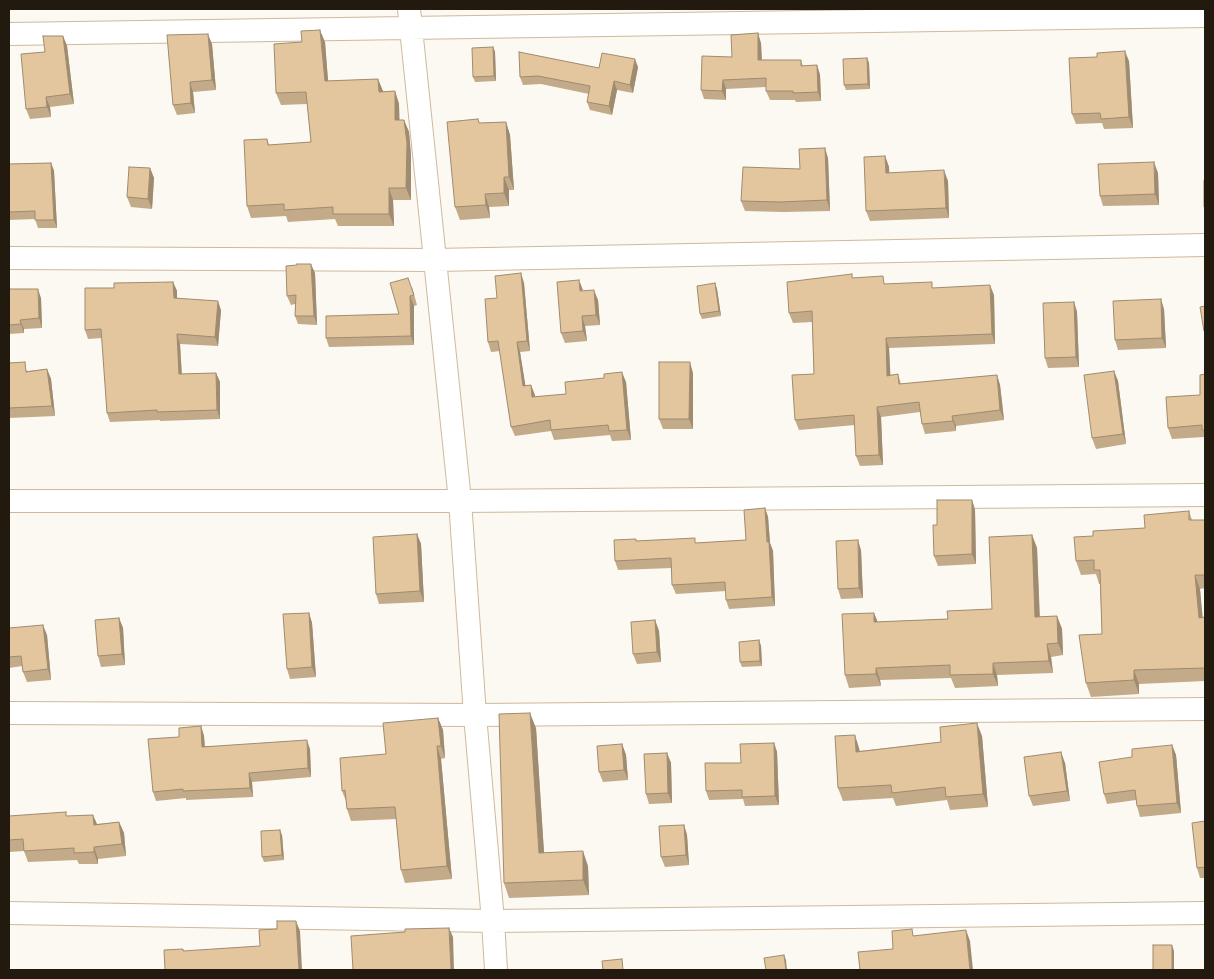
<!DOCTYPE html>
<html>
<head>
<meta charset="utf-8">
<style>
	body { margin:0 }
	#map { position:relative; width:1214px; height:979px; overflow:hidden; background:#fcf8f2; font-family:Rubik,sans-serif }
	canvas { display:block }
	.frame { position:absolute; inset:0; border:10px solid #221a0e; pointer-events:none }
</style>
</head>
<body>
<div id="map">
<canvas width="1214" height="979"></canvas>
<div class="frame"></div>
</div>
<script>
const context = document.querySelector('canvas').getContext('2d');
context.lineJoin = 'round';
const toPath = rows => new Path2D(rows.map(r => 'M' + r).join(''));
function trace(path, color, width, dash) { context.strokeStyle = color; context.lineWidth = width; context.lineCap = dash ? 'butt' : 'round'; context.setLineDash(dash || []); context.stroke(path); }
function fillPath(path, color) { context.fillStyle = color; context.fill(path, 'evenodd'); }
const street = toPath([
	[409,9,460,501,475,715,493,921,496,970],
	[9,34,1205,16],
	[9,258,435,260,1205,245],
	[9,501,460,501,1205,495],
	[9,713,475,715,1205,709],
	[9,913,493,921,1205,913]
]);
trace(street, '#ceb99b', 24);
trace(street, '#fff', 22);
fillPath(toPath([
	[63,36,67,46,74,104,50,107,51,117,30,119,26,109,45,52],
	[325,42,328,81,378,79,383,92,395,91,399,104,399,120,404,120,409,132,411,155,411,200,393,200,394,226,338,226,335,219,288,222,286,216,251,218,247,206,267,139,269,145,311,142,307,104,281,105,276,93],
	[761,43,762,60,801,60,803,66,817,65,820,75,821,101,796,102,795,100,770,100,766,91,766,87,726,89,726,100,704,99,701,90,732,57],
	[212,44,216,90,193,92,195,113,177,115,173,105],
	[493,47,495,52,496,81,475,82,473,77],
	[867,58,869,63,870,89,846,90,844,85],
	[1129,61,1133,128,1104,129,1102,123,1076,124,1072,114],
	[638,67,633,93,617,90,612,115,590,110,587,102,589,94,541,84,523,85,520,77,599,68],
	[506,122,510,135,514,190,509,190,509,206,489,207,490,218,460,220,455,207,480,123],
	[885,156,889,167,889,173,948,181,949,218,870,221,866,211],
	[828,158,830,211,784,212,745,211,741,201,800,169],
	[51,163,54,171,57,228,38,228,35,219,9,220,9,164],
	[150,168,154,178,152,209,131,207,127,197],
	[1158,173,1159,205,1103,206,1100,196],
	[315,273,317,325,298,324,295,316,295,304,291,305,287,296],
	[854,278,886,284,934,288,994,295,995,344,889,348,890,375,898,374,901,384,997,375,1000,385,1004,420,956,426,956,431,925,434,922,424,920,412,881,417,883,465,860,466,856,456,855,425,799,430,795,420,814,374,812,322,793,323,789,313],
	[173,282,177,291,177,298,221,310,218,346,180,344,182,374,216,373,220,382,220,419,160,421,160,420,110,422,107,413,102,338,88,339,85,330,114,288],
	[524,283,530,351,520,352,525,385,531,385,535,397,566,394,626,382,631,440,612,441,610,435,554,440,551,431,515,436,511,427,500,351,491,352,488,342,497,298],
	[715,283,717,289,721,316,702,319,700,314],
	[412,287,417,305,414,306,414,345,329,347,326,338,399,314],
	[9,289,41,298,42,328,24,329,24,333,9,334],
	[583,291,598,300,600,325,585,326,587,341,565,343,561,333],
	[1074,302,1077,312,1079,367,1048,368,1045,358],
	[1164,309,1166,348,1118,350,1115,340],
	[9,363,28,371,47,369,51,379,55,416,9,418],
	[1114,371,1118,381,1126,444,1096,449,1092,438],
	[693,373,693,429,663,429,659,419],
	[1205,374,1205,440,1204,437,1172,439,1168,428,1200,395],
	[972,500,975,510,976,564,938,566,934,556,937,525],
	[765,508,768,517,770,543,773,551,775,606,729,609,726,600,726,591,676,594,672,585,672,568,618,570,615,561,637,541,696,543,746,540],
	[1189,511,1192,520,1205,520,1205,588,1200,589,1202,618,1205,617,1205,681,1139,684,1139,694,1091,697,1086,683,1102,634,1100,584,1099,584,1096,574,1081,575,1076,561,1093,536,1145,528],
	[417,534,421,544,424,602,379,604,376,594],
	[1032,535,1037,548,1040,617,1057,616,1062,629,1063,655,1051,657,1053,673,997,675,998,686,955,688,951,678,880,680,881,686,849,688,845,675,877,622,948,619,992,609],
	[861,550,863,598,841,599,838,589],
	[309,613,312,623,316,677,290,679,287,669],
	[119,618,123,628,125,665,101,667,98,656],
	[655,620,659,631,661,662,637,664,633,654],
	[9,628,47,635,51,680,27,682,23,672,22,666,9,668],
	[759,640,761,646,762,666,742,667,740,662],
	[438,718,443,730,445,758,441,759,452,879,405,883,401,870,396,819,351,821,347,809,346,801,342,791],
	[201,726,204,736,205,746,310,749,311,777,252,782,253,797,186,800,186,798,156,801,153,792,179,737],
	[536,728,544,853,588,866,589,895,509,898,504,883],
	[982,736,988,807,950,810,947,800,896,806,893,798,843,801,838,788,859,748,860,751,941,742],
	[774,743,777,752,779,805,745,806,743,799,709,800,706,791,741,763],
	[622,744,626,755,628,780,603,782,599,772],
	[1172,745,1176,755,1181,813,1140,817,1137,806,1136,800,1107,804,1104,794,1132,757],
	[667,753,671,763,672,803,649,804,646,794],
	[1065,763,1070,801,1033,806,1029,796],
	[93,815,97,824,119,822,124,833,126,856,98,859,98,864,79,864,77,860,28,862,24,851,9,852,9,816,68,816],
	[1205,821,1205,878,1200,878,1197,868],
	[684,825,687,835,689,865,665,867,661,857],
	[282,835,284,860,264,862,262,857]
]), '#c3aa88');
fillPath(toPath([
	[320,30,325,42,329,93,325,81],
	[758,33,761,43,762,69,758,60],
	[208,34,212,44,216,90,212,80],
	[63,36,67,46,74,104,70,94],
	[493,47,495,52,496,81,494,76],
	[1125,51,1129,61,1133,128,1129,117],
	[867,58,869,63,870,89,868,84],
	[635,59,638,67,633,93,630,85],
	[817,65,820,75,821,101,818,92],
	[378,79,383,91,383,104,379,92],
	[723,80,726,89,726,100,722,91],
	[614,81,617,90,612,115,609,106],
	[190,82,193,92,195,113,191,103],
	[395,91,399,104,400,132,395,120],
	[46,97,50,107,51,117,47,107],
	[404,120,409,132,411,155,411,200,406,188],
	[506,122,510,135,514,190,509,177],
	[825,148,828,158,830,211,827,200],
	[885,156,889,167,890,183,886,173],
	[1154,162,1158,173,1159,205,1155,194],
	[51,163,54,171,57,228,54,220],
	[150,168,154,178,152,209,148,199],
	[944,170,948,181,949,218,946,208],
	[504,177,509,190,509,206,504,193],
	[389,188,393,200,394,226,389,214],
	[485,194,489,207,490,218,486,205],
	[311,264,315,273,317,325,314,316],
	[521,273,524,283,530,351,527,341],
	[579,280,583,290,580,291],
	[173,282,177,291,177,307,174,298],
	[715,283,717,289,721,316,719,311],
	[990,285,994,295,995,344,992,334],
	[38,289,41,298,42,328,39,318],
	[594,290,598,300,600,325,596,315],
	[410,296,414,306,414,345,411,336],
	[1161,299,1164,309,1166,348,1162,338],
	[218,301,221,310,218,346,215,337],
	[1074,302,1077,312,1079,367,1076,357],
	[582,316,585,326,587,341,583,331],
	[20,320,24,329,24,333,21,324],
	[177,334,180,344,182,383,179,374],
	[886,338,889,348,891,386,887,376],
	[517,342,520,352,527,395,523,386],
	[690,362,693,373,693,429,689,419],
	[47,369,51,379,55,416,52,406],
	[1114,371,1118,381,1126,444,1123,434],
	[622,372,626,382,631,440,627,430],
	[216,373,220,382,220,419,217,410],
	[997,375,1000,385,1004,420,1000,410],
	[531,385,535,395,536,406,532,397],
	[877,407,881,417,883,465,879,455],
	[952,416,956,426,956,431,953,421],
	[972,500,975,510,976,564,972,554],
	[765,508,768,517,770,543,773,551,775,606,772,597],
	[417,534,421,544,424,602,420,591],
	[1032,535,1037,548,1040,630,1035,617],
	[858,540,861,550,863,598,859,588],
	[1195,575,1200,589,1204,631,1199,618],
	[309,613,312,623,316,677,312,667],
	[874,613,879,625,874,622],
	[1057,616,1062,629,1063,655,1058,643],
	[119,618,123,628,125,665,122,654],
	[655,620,659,631,661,662,657,652],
	[43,625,47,635,51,680,48,669],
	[759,640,761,646,762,666,760,661],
	[1047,644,1051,657,1053,673,1049,661],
	[993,663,997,675,998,686,993,674],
	[876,668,880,680,881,686,876,674],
	[1134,670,1139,684,1139,694,1134,680],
	[530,713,536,728,545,868,539,853],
	[438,718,443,730,445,758,441,746],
	[977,723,982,736,988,807,983,794],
	[201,726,204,736,205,756,202,747],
	[855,735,859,748,860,764,856,752],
	[307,740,310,749,311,777,308,768],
	[774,743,777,752,779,805,775,796],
	[622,744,626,755,628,780,624,770],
	[1172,745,1176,755,1181,813,1177,803],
	[437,746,441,759,452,879,447,866],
	[1061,752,1065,763,1070,801,1067,791],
	[667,753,671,763,672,803,668,793],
	[249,773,252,782,253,797,250,788],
	[93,815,98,827,94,825],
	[119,822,124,833,126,856,122,844],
	[684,825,687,835,689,865,686,855],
	[280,830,282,835,284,860,282,855],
	[94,847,98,859,98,864,94,852],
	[583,851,588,866,589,895,583,880],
	[296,921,300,931,302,970,299,970],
	[449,928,453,937,454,970,451,970],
	[966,930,970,941,973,970,970,970],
	[1172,945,1174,951,1174,970,1172,970],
	[784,955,786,960,787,970,786,970]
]), '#9f8b6f');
const building = toPath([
	[320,30,325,81,378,79,379,92,395,91,395,120,404,120,407,143,406,188,389,188,389,214,333,214,333,207,284,210,284,204,247,206,244,140,267,139,268,145,311,142,306,92,276,93,274,44,302,42,301,31,320,30],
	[758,33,758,60,801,60,801,66,817,65,818,92,793,93,793,91,766,91,766,78,723,80,722,91,701,90,702,56,732,57,731,35,758,33],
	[208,34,212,80,190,82,191,103,173,105,167,35,208,34],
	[43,36,63,36,70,94,46,97,47,107,26,109,21,54,45,52,43,36],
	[493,47,494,76,473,77,472,48,493,47],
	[1125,51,1129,117,1101,119,1100,113,1072,114,1069,58,1097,57,1097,53,1125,51],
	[519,52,599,68,602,53,635,59,630,85,614,81,609,106,587,102,590,86,538,76,520,77,519,52],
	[867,58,868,84,844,85,843,59,867,58],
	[478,119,479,123,506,122,509,177,504,177,504,193,485,194,486,205,455,207,447,122,478,119],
	[825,148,827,200,780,202,741,201,743,167,800,169,799,149,825,148],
	[885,156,886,173,944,170,946,208,866,211,864,157,885,156],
	[1154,162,1155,194,1100,196,1098,164,1154,162],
	[51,163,54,220,35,220,35,211,9,212,9,164,51,163],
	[129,167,150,168,148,199,127,197,129,167],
	[1204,181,1205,181,1205,207,1204,207,1204,181],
	[297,264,311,264,314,316,295,316,296,295,287,296,286,266,297,265,297,264],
	[521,273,527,341,517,342,523,386,531,385,532,397,566,394,565,382,604,378,604,374,622,372,627,430,609,431,608,425,551,430,550,420,511,427,498,341,488,342,485,299,497,298,495,276,521,273],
	[852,274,852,278,883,276,884,284,932,282,932,288,990,285,992,334,886,338,887,376,898,374,899,384,997,375,1000,410,952,416,953,421,922,424,919,402,877,407,879,455,856,456,854,415,795,420,792,375,814,374,812,311,789,313,787,282,852,274],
	[408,278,414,295,410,296,411,336,326,338,326,316,399,314,390,283,408,278],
	[579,280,580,291,594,290,596,315,582,316,583,331,561,333,557,282,579,280],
	[173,282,174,298,218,301,215,337,177,334,179,374,216,373,217,410,157,412,157,410,107,413,101,329,85,330,85,288,114,288,114,283,173,282],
	[715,283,719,311,700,314,697,286,715,283],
	[9,289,38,289,39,318,20,320,21,324,9,325,9,289],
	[1161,299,1162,338,1115,340,1113,301,1161,299],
	[1074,302,1076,357,1045,358,1043,303,1074,302],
	[1205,306,1205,330,1204,331,1200,307,1205,306],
	[25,362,26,372,47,369,52,406,9,408,9,363,25,362],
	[659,362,690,362,689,419,659,419,659,362],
	[1114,371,1123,434,1092,438,1084,375,1114,371],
	[1205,374,1205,430,1202,430,1202,425,1168,428,1166,397,1200,395,1200,375,1205,374],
	[937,500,972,500,972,554,934,556,933,525,937,525,937,500],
	[765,508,767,542,769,542,772,597,726,600,725,582,672,585,671,558,615,561,614,540,636,539,636,541,695,538,695,543,746,540,744,510,765,508],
	[1189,511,1189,520,1205,520,1205,575,1195,575,1199,618,1205,617,1205,668,1134,670,1134,680,1086,683,1079,635,1102,634,1100,570,1094,570,1094,560,1076,561,1074,537,1093,536,1093,531,1145,528,1144,515,1189,511],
	[417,534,420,591,376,594,373,537,417,534],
	[1032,535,1035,617,1057,616,1058,643,1047,644,1049,661,993,663,993,674,950,675,950,665,876,668,876,674,845,675,842,614,874,613,874,622,948,619,947,611,992,609,989,537,1032,535],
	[858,540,859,588,838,589,836,541,858,540],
	[309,613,312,667,287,669,283,614,309,613],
	[119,618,122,654,98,656,95,620,119,618],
	[655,620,657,652,633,654,631,622,655,620],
	[43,625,48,669,23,672,21,656,9,657,9,628,43,625],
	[759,640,760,661,740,662,739,642,759,640],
	[530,713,539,853,583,851,583,880,504,883,499,714,530,713],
	[438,718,441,746,437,746,447,866,401,870,395,807,347,809,345,790,342,791,340,758,386,754,383,723,438,718],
	[977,723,983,794,946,797,945,787,892,793,891,785,838,788,835,736,855,735,856,752,941,742,940,727,977,723],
	[201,726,202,747,307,740,308,768,249,773,250,788,183,791,183,789,153,792,148,739,179,737,179,728,201,726],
	[774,743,775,796,742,797,742,790,706,791,705,763,741,763,740,744,774,743],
	[622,744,624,770,599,772,597,746,622,744],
	[1172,745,1177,803,1137,806,1135,790,1104,794,1099,762,1132,757,1132,749,1172,745],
	[1061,752,1067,791,1029,796,1024,757,1061,752],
	[667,753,668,793,646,794,644,754,667,753],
	[66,812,66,816,93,815,94,825,119,822,122,844,94,847,94,852,74,853,74,848,24,851,23,839,9,840,9,816,66,812],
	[1205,821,1205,867,1197,868,1192,823,1205,821],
	[684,825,686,855,661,857,659,826,684,825],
	[280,830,282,855,262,857,261,831,280,830],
	[277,921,296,921,299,970,165,970,164,950,183,949,183,951,260,946,259,930,277,929,277,921],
	[449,928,451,970,353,970,351,936,405,932,405,929,449,928],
	[912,929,913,936,966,930,970,970,860,970,858,952,893,949,892,931,912,929],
	[1153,945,1172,945,1172,970,1153,970,1153,945],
	[784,955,786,970,766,970,764,958,784,955],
	[622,959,623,970,603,970,602,961,622,959]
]);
fillPath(building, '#e3c69e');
trace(building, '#9f8b6f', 1);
</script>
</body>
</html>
